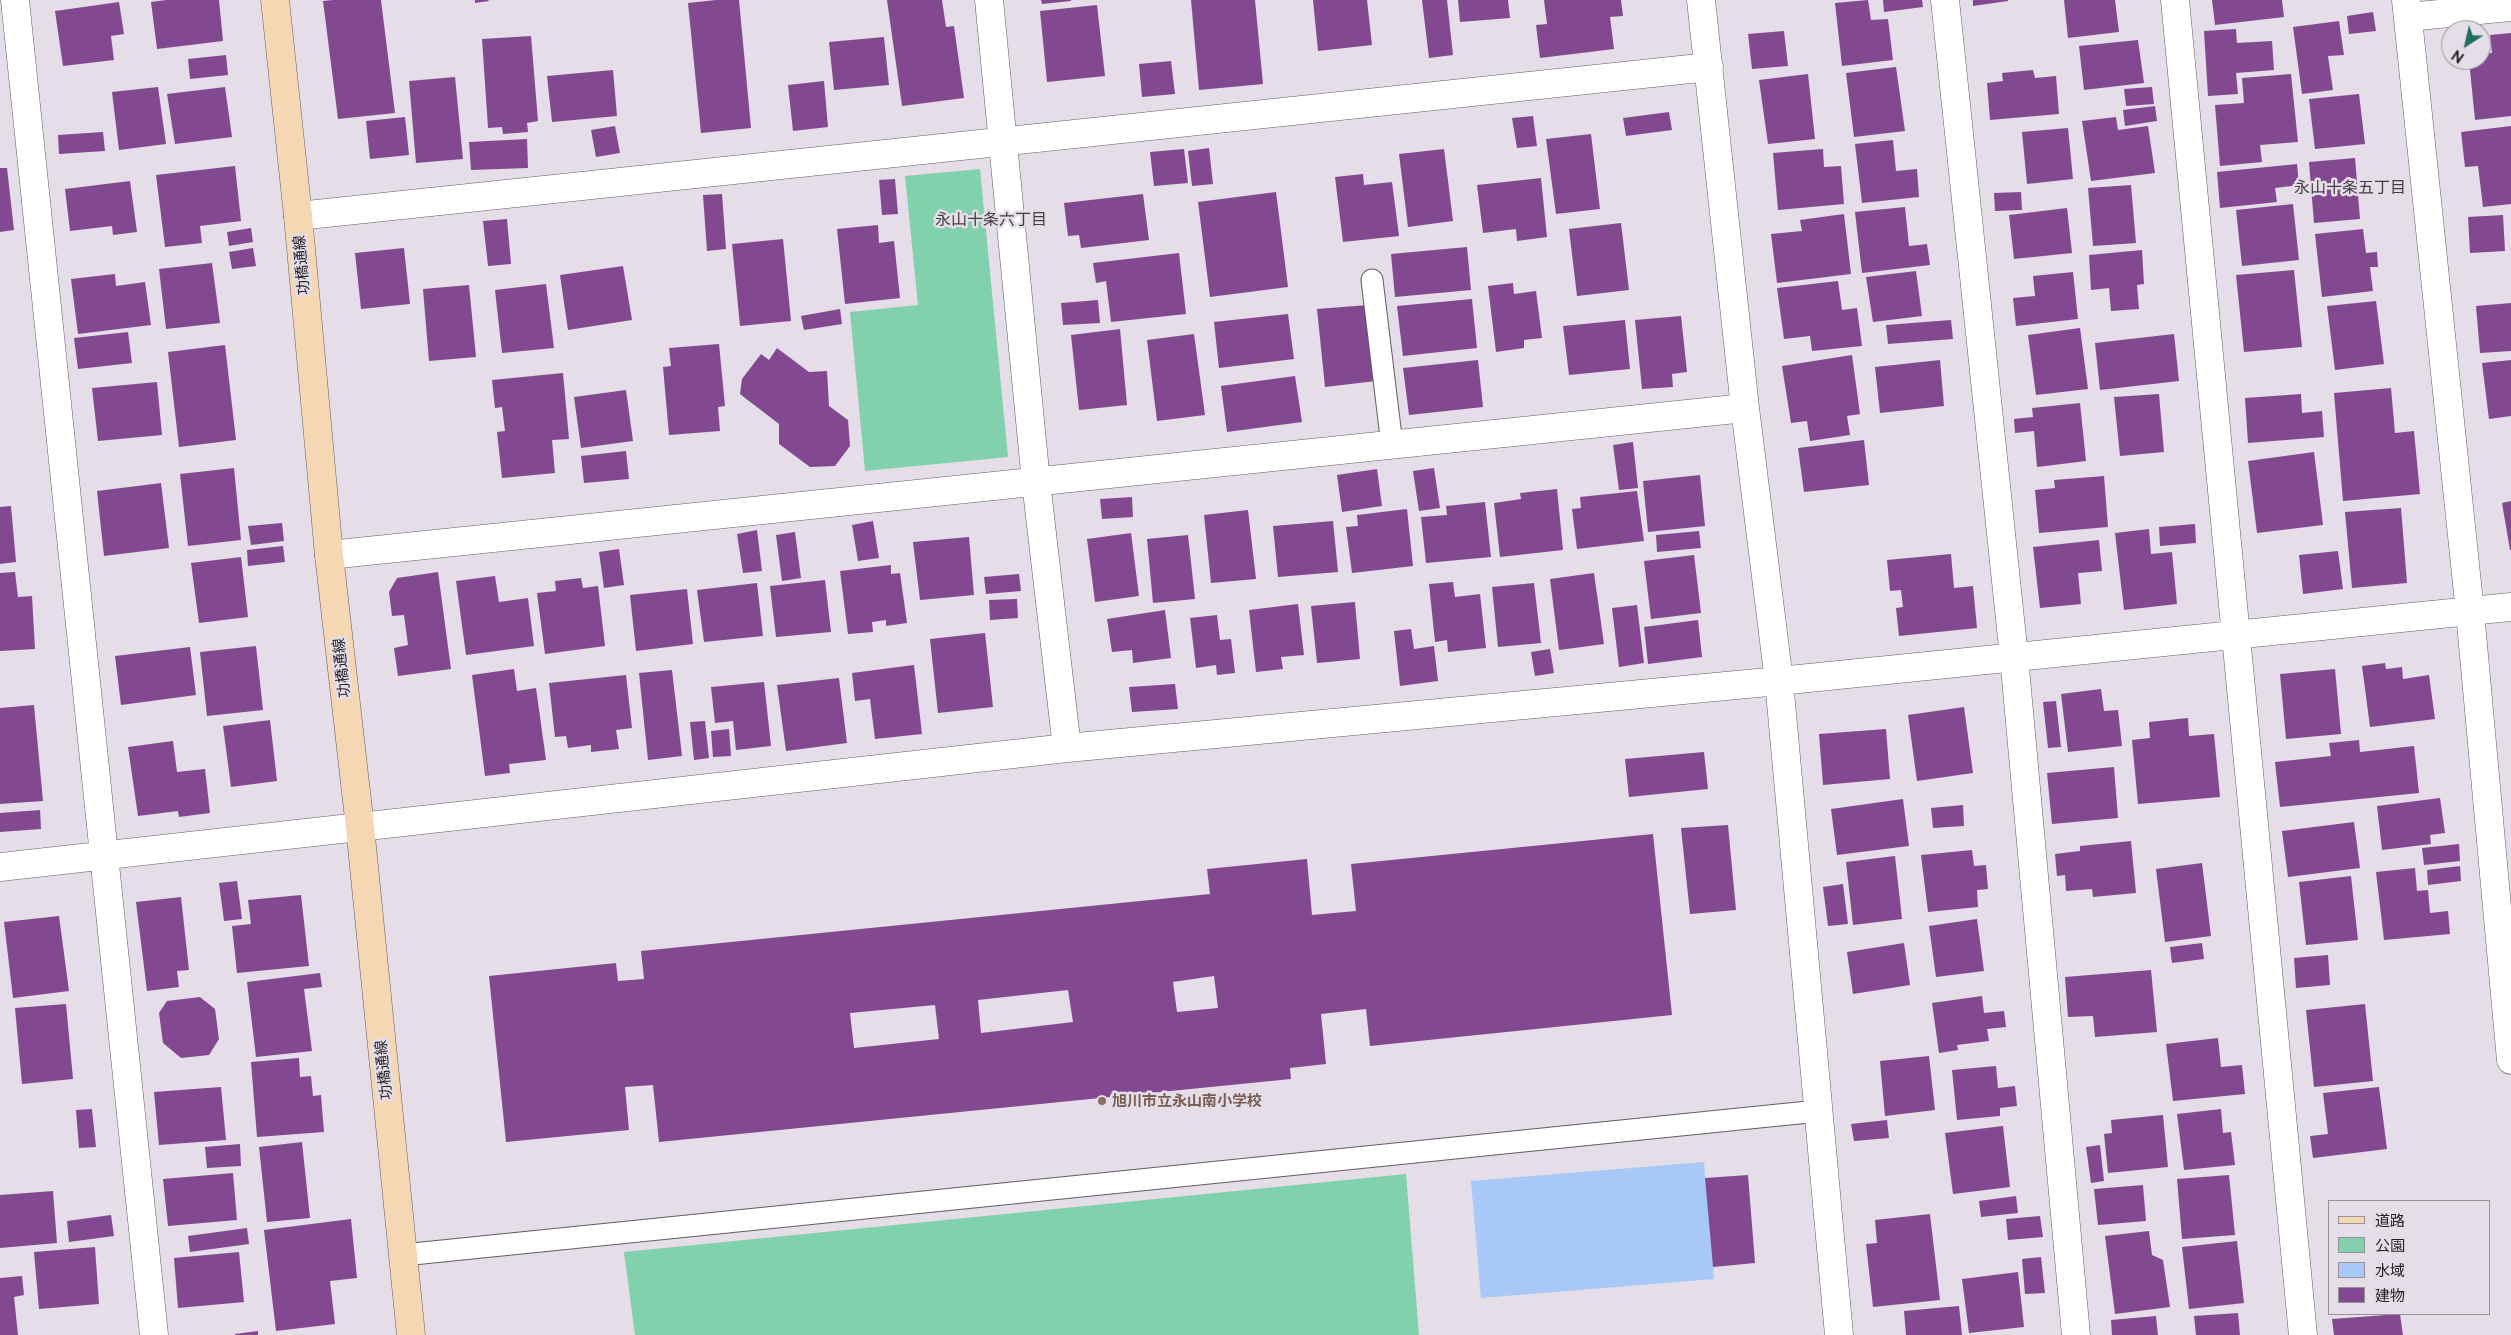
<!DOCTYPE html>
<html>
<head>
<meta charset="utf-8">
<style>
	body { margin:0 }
	#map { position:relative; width:2511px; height:1335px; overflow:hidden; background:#e5dde7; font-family:Raleway,"Noto Sans JP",sans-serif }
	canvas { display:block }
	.legend { position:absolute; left:2328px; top:1200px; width:162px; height:115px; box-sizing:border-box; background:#e5dde7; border:1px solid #979198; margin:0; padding:6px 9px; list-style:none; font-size:15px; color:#211f22 }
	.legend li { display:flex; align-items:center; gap:10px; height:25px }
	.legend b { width:25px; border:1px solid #979198 }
	.north { position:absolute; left:2441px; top:20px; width:50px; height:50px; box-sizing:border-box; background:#e5dde7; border:1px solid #979198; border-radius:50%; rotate:215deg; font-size:14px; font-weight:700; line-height:20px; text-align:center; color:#211f22 }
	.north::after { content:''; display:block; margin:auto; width:18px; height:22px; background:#226b63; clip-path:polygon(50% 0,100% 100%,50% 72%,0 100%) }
</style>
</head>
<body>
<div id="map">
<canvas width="2511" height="1335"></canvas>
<ul class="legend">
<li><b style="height:6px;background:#f6d7b4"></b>道路</li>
<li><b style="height:14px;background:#81d2ac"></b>公園</li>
<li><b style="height:14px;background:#a8c8f8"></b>水域</li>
<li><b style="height:14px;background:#824991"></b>建物</li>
</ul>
<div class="north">N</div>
</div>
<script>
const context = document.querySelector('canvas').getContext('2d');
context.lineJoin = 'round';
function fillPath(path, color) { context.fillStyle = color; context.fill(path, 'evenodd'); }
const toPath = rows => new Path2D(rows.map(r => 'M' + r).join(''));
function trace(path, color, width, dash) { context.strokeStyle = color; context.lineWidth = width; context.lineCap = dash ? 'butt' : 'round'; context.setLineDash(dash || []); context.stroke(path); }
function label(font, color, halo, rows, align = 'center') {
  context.font = font + ' Raleway,"Noto Sans JP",sans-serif'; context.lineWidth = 5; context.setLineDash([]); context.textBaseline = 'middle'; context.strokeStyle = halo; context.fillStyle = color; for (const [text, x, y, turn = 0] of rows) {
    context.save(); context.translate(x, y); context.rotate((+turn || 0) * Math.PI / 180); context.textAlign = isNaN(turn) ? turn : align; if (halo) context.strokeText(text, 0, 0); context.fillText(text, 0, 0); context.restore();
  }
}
fillPath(toPath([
	[980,169,1008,457,865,471,850,312,918,305,905,176],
	[1406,1174,1419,1335,635,1335,624,1252]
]), '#81d2ac');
fillPath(toPath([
	[1704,1162,1714,1279,1481,1298,1471,1181]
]), '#a8c8f8');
fillPath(toPath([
	[166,0,219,0,223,41,157,49,151,2],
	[333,0,381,0,395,113,338,119,323,1],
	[475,0,488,0,489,1,475,3],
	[716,0,739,0,751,128,701,133,688,3],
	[887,0,942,0,946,27,954,26,964,98,902,106],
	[1041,0,1071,0,1071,1,1042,4],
	[1191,0,1255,0,1263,84,1199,90],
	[1313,0,1367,0,1372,45,1318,51],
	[1422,0,1447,0,1453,55,1429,58],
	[1458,0,1508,0,1510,18,1460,22],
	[1544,0,1621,0,1623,16,1610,17,1614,49,1540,58,1536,25,1547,24],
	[1868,0,1871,20,1888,19,1893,60,1842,66,1835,3],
	[1883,0,1922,0,1923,7,1884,12],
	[1973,0,2008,0,2008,1,1973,6],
	[2064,0,2115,0,2119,32,2068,38],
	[2212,0,2282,0,2284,17,2215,25],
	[119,2,124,34,111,36,114,60,63,66,55,11],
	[1097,5,1105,76,1047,82,1040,11],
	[2373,12,2376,31,2349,34,2347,16],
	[2339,21,2344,55,2328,56,2333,90,2302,94,2293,27],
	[2236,29,2237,43,2272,41,2274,70,2236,73,2238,94,2208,96,2204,31],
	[1784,31,1788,66,1752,69,1748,34],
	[2511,33,2511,116,2475,120,2469,60,2481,60,2481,54,2492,53,2490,35],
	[531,36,538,121,527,123,528,132,503,134,502,127,488,128,482,39],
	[884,37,889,85,834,90,829,42],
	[2138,40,2144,83,2084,90,2079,46],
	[226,55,228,75,190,79,188,59],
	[1171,61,1175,94,1142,97,1139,64],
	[1896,67,1905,131,1854,137,1846,73],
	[613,70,617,116,552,122,547,76],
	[2033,70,2035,78,2056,76,2059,114,1990,120,1987,83,2003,81,2002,73],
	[1808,74,1815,139,1768,144,1759,80],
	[2291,74,2298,142,2260,145,2262,162,2220,166,2215,105,2244,103,2242,78],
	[455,77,463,159,416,163,409,81],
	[824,81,828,127,793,131,788,85],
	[158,87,166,144,119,150,112,92],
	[225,87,232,137,175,144,167,94],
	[2152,87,2154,104,2126,106,2124,89],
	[2359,94,2365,144,2315,149,2309,99],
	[2155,106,2157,121,2125,126,2123,110],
	[1669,112,1672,130,1626,136,1623,118],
	[1533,116,1537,146,1517,148,1512,118],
	[405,117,409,155,370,159,366,121],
	[2116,117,2118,130,2148,126,2155,173,2091,181,2082,121],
	[615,126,620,153,596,157,591,130],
	[2511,126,2511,204,2483,207,2478,166,2465,167,2461,132],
	[2068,128,2073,179,2027,184,2022,132],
	[103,132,105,151,59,154,58,135],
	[1591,134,1600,209,1556,214,1546,139],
	[527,139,528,168,471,170,469,142],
	[1893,140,1896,171,1917,169,1919,197,1862,203,1855,144],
	[1209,148,1213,184,1192,186,1188,151],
	[1184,149,1188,183,1154,186,1150,152],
	[1444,149,1453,221,1408,227,1399,154],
	[1823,149,1824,167,1841,166,1844,204,1778,210,1773,153],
	[2355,158,2360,219,2314,223,2309,162],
	[2297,164,2299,185,2275,188,2277,202,2220,208,2217,172],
	[235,166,241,221,200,226,202,243,165,247,156,175],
	[0,168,7,168,14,230,0,232],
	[1363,174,1364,185,1392,182,1399,236,1343,242,1335,177],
	[1541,178,1547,237,1517,241,1516,229,1483,233,1477,185],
	[895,179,898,214,882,215,879,180],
	[130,181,137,232,113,235,112,226,70,231,65,189],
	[2131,185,2136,243,2093,246,2088,188],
	[1276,192,1288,287,1210,297,1198,202],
	[2021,192,2022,210,1995,211,1994,193],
	[722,194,726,249,707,251,703,195],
	[1143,194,1149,240,1081,248,1079,235,1068,236,1064,203],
	[2293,204,2299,260,2242,266,2236,210],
	[1905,207,1909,246,1927,244,1930,265,1862,273,1855,212],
	[2067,208,2072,253,2014,259,2009,215],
	[1844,214,1851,274,1777,283,1771,234,1802,231,1800,220],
	[2503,215,2505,251,2470,253,2468,217],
	[507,219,511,264,488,266,483,221],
	[1621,223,1629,290,1577,296,1569,229],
	[878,225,879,243,894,241,900,298,845,304,837,229],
	[251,228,253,242,229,246,227,232],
	[2363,229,2366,253,2377,252,2378,267,2370,267,2373,291,2322,297,2315,234],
	[783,239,791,321,740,326,732,244],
	[1467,247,1471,290,1395,297,1391,254],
	[253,248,256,266,232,269,229,252],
	[404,248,410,304,361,309,355,253],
	[2142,250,2144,284,2137,285,2139,309,2111,311,2109,288,2091,290,2089,255],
	[1179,253,1186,314,1111,322,1106,281,1096,283,1093,263],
	[212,263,220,323,166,329,159,269],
	[623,266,632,320,568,330,560,275],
	[2294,270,2302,347,2244,352,2236,275],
	[1916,271,1922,316,1873,322,1866,277],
	[2073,272,2078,319,2016,326,2013,298,2035,296,2033,276],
	[115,274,116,286,145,282,151,325,78,334,71,279],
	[1838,281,1842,310,1857,308,1862,346,1812,351,1810,336,1784,339,1777,288],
	[1513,283,1514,294,1536,291,1542,338,1524,340,1524,348,1496,352,1488,286],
	[546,284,554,348,502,353,495,290],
	[469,285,476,357,429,361,423,289],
	[1472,299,1477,348,1403,356,1397,306],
	[1098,300,1100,323,1063,325,1061,303],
	[2376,301,2384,364,2335,370,2327,306],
	[2511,303,2511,351,2480,353,2476,306],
	[1368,305,1376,381,1325,387,1317,309],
	[840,309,842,324,804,330,801,316],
	[1288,314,1294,359,1219,368,1214,322],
	[1681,316,1687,372,1672,374,1673,387,1642,389,1635,320],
	[1625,320,1630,369,1569,375,1563,326],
	[1951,320,1953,339,1888,344,1886,325],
	[2080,328,2088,389,2036,395,2028,335],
	[1120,329,1127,405,1079,410,1071,335],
	[128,332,132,363,78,369,74,338],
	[1194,334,1205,415,1157,421,1147,340],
	[2174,334,2179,381,2100,390,2095,343],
	[719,344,725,406,718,407,720,431,669,435,663,367,671,366,669,348],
	[225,345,236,440,179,447,168,352],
	[777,348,809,372,827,371,829,406,848,420,850,446,835,466,810,467,779,444,779,424,740,394,742,379,761,354,769,360],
	[1852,355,1860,414,1847,416,1850,435,1810,441,1807,421,1791,423,1782,366],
	[1478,360,1483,407,1409,415,1403,368],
	[1940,360,1944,406,1880,413,1875,367],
	[2511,360,2511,416,2489,419,2482,363],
	[563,373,569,439,552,440,555,473,502,478,497,432,505,431,502,407,495,408,492,380],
	[1295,376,1302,422,1227,432,1221,386],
	[157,382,162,435,98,441,92,388],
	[2391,388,2395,433,2414,431,2420,494,2343,501,2334,393],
	[626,390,633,441,581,448,574,397],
	[2159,394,2164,452,2120,456,2114,397],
	[2301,394,2302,413,2322,411,2324,437,2248,443,2245,398],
	[2080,403,2086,461,2037,467,2034,431,2015,433,2014,419,2033,417,2032,408],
	[1864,440,1869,485,1804,492,1798,448],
	[1633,442,1638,488,1619,490,1613,445],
	[626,451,629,479,584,483,581,456],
	[2314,452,2323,525,2257,533,2248,461],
	[234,468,241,540,188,546,180,474],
	[1434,468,1440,508,1419,511,1413,471],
	[1377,469,1382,506,1342,512,1337,475],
	[1700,475,1705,526,1648,532,1643,481],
	[2104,476,2108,527,2039,533,2035,490,2055,488,2054,480],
	[161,483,169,548,104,556,97,491],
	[1557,489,1563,550,1500,557,1494,503,1521,499,1520,493],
	[1637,491,1644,541,1577,549,1572,509,1581,508,1580,497],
	[1132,497,1133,517,1102,519,1100,499],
	[2511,501,2511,550,2510,550,2502,503],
	[1485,502,1491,557,1426,563,1421,517,1447,515,1446,506],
	[11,506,16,562,0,564,0,507],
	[2401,508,2407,583,2352,588,2345,512],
	[1407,509,1413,566,1352,573,1346,527,1358,526,1357,515],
	[1248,510,1256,579,1211,583,1204,515],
	[873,521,879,558,858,561,852,525],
	[1333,521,1338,572,1278,577,1273,526],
	[282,523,284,541,251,545,248,526],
	[2195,524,2196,543,2160,546,2159,527],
	[2149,529,2151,554,2172,552,2177,604,2124,610,2115,533],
	[757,530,762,571,743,573,737,534],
	[1699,531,1701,548,1657,552,1656,535],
	[795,532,801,578,782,581,776,535],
	[1131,533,1139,596,1095,602,1087,539],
	[1188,535,1195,599,1153,603,1147,539],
	[969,537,974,595,920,600,913,542],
	[2099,540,2102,571,2078,573,2081,604,2040,608,2033,547],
	[283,546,285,562,248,566,247,550],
	[619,549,624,585,604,588,599,552],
	[2338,551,2343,589,2303,594,2299,555],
	[1951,554,1954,588,1973,586,1977,628,1899,636,1896,608,1903,607,1901,590,1890,591,1887,560],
	[1694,555,1701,613,1651,619,1644,561],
	[241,557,248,617,199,623,191,563],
	[891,565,891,574,900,573,907,623,886,626,886,620,872,622,873,632,848,634,840,571],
	[15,572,18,597,32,596,35,649,0,651,0,573],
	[438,572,451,669,398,676,394,648,408,645,404,615,392,616,389,592,397,578],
	[1594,573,1604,644,1559,650,1550,579],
	[1019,574,1021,591,986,594,984,577],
	[495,576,499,602,528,598,534,646,466,655,456,581],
	[581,578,583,588,598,586,605,646,545,654,537,593,556,591,555,581],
	[825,580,831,632,776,637,770,586],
	[1453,582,1455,597,1480,594,1486,648,1448,652,1447,640,1435,642,1429,584],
	[757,583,763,636,704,642,697,590],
	[1534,583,1541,643,1498,647,1492,587],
	[687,589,693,644,636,651,630,595],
	[1017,599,1018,618,990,620,989,600],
	[1355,602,1360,659,1317,663,1311,606],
	[1298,604,1304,655,1281,657,1283,669,1256,672,1249,610],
	[1637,605,1644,663,1619,667,1612,608],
	[1165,610,1171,658,1133,663,1132,650,1112,652,1107,619],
	[1217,615,1220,640,1231,639,1235,673,1217,675,1216,665,1196,668,1190,618],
	[1698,620,1702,657,1648,664,1644,627],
	[1411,629,1414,649,1434,646,1438,681,1400,686,1394,631],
	[985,633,993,707,938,713,930,639],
	[256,646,263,710,207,716,200,652],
	[190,647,196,695,121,705,115,656],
	[1550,649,1554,673,1535,676,1531,652],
	[2385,663,2386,669,2402,667,2403,679,2429,675,2435,719,2370,727,2362,666],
	[914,665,922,734,875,739,870,699,855,701,852,673],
	[514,669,517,691,536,688,546,760,509,764,510,773,485,776,472,675],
	[2335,669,2341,734,2286,739,2280,674],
	[672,670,682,756,648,760,639,673],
	[626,675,632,728,616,730,619,749,591,752,591,745,568,748,566,736,555,737,549,683],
	[839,678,847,743,786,751,777,685],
	[764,682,771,746,736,750,733,721,715,723,711,687],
	[1175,684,1178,709,1132,712,1129,687],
	[2101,689,2104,711,2118,710,2122,746,2068,752,2061,694],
	[2056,701,2061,747,2048,748,2043,702],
	[34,705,43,801,0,804,0,708],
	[1964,707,1973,773,1917,781,1908,715],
	[2188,718,2189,736,2214,734,2220,797,2138,804,2132,740,2150,738,2149,722],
	[270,720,277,781,231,787,223,726],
	[705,721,709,758,694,760,690,722],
	[729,729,731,756,713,757,711,731],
	[1886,729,1890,779,1823,785,1819,734],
	[2359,740,2360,752,2414,746,2419,793,2280,807,2275,762,2331,756,2329,743],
	[173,741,177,772,205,769,210,813,179,817,178,811,138,816,128,747],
	[1704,752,1708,789,1629,797,1625,759],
	[2114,767,2118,818,2052,824,2047,773],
	[2440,798,2445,833,2430,835,2431,844,2382,850,2377,806],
	[1903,799,1909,846,1837,855,1831,809],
	[1963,805,1964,826,1933,828,1931,808],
	[40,810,41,829,0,832,0,813],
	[2354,822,2360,868,2288,877,2282,831],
	[1728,825,1736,910,1690,914,1681,828],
	[1653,834,1672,1015,1370,1046,1366,1009,1321,1014,1326,1064,1290,1068,1291,1079,659,1142,653,1085,625,1087,629,1130,506,1142,489,976,616,963,618,981,644,979,641,951,1210,894,1207,869,1307,859,1312,915,1356,911,1351,864],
	[1214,976,1218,1008,1177,1012,1173,982],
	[1068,990,1073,1022,981,1033,978,1000],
	[935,1005,939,1039,854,1048,850,1013],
	[2131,841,2136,893,2093,897,2092,889,2066,891,2065,875,2057,876,2055,854,2080,851,2080,846],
	[2459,844,2460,861,2424,865,2422,848],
	[1972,850,1974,866,1986,865,1988,889,1977,890,1978,907,1928,912,1921,855],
	[1895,856,1902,919,1853,925,1846,862],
	[2202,863,2211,936,2165,942,2156,869],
	[2460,866,2461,881,2428,885,2427,870],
	[2415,868,2417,891,2428,890,2430,913,2448,911,2450,934,2384,940,2376,872],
	[2351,876,2358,940,2306,945,2299,882],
	[237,881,242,919,224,921,219,883],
	[1843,884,1848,924,1828,926,1823,887],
	[301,895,309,966,237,973,232,926,251,924,248,900],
	[181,897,189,970,177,971,179,987,147,991,136,902],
	[59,916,69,991,13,998,4,922],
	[1977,919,1984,971,1936,977,1929,926],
	[1904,943,1910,985,1853,994,1847,952],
	[2202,943,2204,959,2172,963,2170,947],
	[2328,955,2330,985,2296,988,2294,958],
	[2151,970,2157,1032,2095,1037,2093,1016,2068,1017,2065,977],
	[320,973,322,987,304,989,312,1051,256,1057,247,982],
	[1982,996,1984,1013,2004,1011,2006,1027,1987,1029,1989,1041,1957,1045,1958,1050,1939,1053,1932,1003],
	[200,997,215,1009,219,1039,209,1055,181,1058,163,1043,159,1013,167,1001],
	[66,1004,73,1079,22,1084,15,1008],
	[2365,1004,2373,1081,2314,1087,2306,1010],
	[2218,1038,2221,1067,2242,1065,2245,1094,2173,1101,2166,1044],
	[1929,1056,1935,1110,1885,1116,1880,1061],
	[299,1058,300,1077,311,1076,313,1096,321,1095,324,1132,257,1137,251,1062],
	[1996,1066,1998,1088,2015,1086,2017,1106,2000,1108,2000,1116,1957,1120,1952,1070],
	[221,1087,226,1140,159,1145,154,1092],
	[2379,1087,2387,1149,2313,1158,2310,1136,2328,1134,2323,1093],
	[92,1109,96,1147,79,1148,76,1110],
	[2221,1109,2223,1133,2231,1132,2235,1165,2184,1170,2177,1114],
	[2163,1115,2168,1167,2108,1173,2104,1134,2112,1133,2111,1120],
	[1887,1120,1889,1138,1854,1141,1851,1124],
	[2003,1126,2010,1187,1953,1194,1945,1133],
	[302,1142,310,1218,267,1222,259,1147],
	[240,1144,241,1166,207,1168,205,1147],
	[2100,1145,2104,1181,2091,1183,2086,1147],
	[233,1173,237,1220,168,1226,163,1179],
	[1748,1175,1755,1263,1713,1267,1705,1178],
	[2229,1175,2235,1235,2182,1239,2177,1179],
	[2143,1185,2146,1221,2098,1225,2094,1189],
	[53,1191,57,1243,0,1248,0,1195],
	[2016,1196,2018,1213,1981,1217,1979,1201],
	[1930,1214,1940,1300,1873,1307,1866,1244,1877,1243,1875,1220],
	[111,1215,114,1236,69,1242,67,1221],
	[2040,1216,2043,1237,2008,1240,2006,1219],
	[351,1219,357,1278,330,1281,335,1324,276,1331,264,1230],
	[247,1228,249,1244,190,1252,188,1236],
	[2149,1231,2152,1255,2163,1260,2170,1307,2115,1314,2105,1236],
	[2237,1241,2244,1303,2189,1309,2182,1247],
	[95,1247,99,1304,39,1309,34,1252],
	[239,1252,244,1302,178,1308,174,1258],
	[2041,1257,2045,1293,2025,1294,2022,1259],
	[2018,1272,2024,1327,1969,1333,1962,1279],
	[22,1276,24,1295,14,1297,18,1335,0,1335,0,1278],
	[1959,1306,1962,1335,1906,1335,1904,1311],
	[2238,1313,2240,1335,2196,1335,2194,1316],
	[2400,1314,2403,1335,2334,1335,2332,1319],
	[2156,1316,2158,1335,2112,1335,2111,1320],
	[258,1331,258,1335,235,1335,235,1334]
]), '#824991');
const lane = toPath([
	[1372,280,1392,445],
	[403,1255,1818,1111]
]);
const street = toPath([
	[15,0,154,1335],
	[989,0,1036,482,1067,748],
	[1701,0,1745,408,1779,681,1839,1335],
	[1945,0,2014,657,2076,1335],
	[2175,0,2303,1335],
	[2406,0,2470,612,2511,1060],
	[2408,17,2511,7],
	[298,216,1709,67],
	[329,555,1745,408],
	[0,867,1067,748,1779,681,2511,607]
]);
const secondary = toPath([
	[275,0,298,216,329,555,360,827,411,1335]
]);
trace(lane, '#635c64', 23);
trace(street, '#635c64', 29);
trace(secondary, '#635c64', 29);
trace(lane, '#fff', 21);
trace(street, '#fff', 28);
trace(secondary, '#f6d7b4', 28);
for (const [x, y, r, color] of [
	[1102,1101,5,"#8d6e63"]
]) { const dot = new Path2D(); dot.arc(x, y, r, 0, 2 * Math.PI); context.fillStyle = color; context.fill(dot); trace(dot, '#e5dde7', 2); }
label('15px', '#211f22', '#e5dde7', [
	["功橋通線",302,265,-95],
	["功橋通線",342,668,-96],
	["功橋通線",384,1070,-96]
]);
label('bold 15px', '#785e54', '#e5dde7', [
	["旭川市立永山南小学校",1112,1101]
], 'left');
label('16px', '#433d45', '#e5dde7', [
	["永山十条五丁目",2350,188],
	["永山十条六丁目",991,220]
]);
</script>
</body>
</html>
